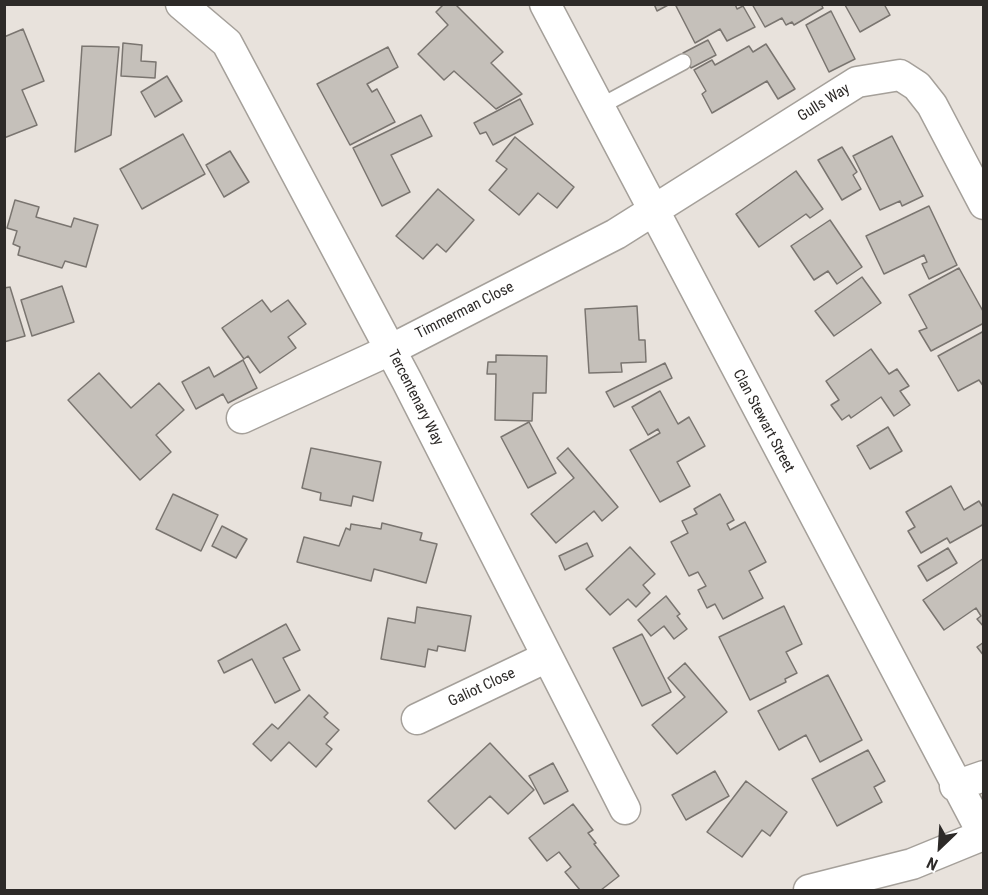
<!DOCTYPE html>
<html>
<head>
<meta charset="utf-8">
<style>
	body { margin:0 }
	#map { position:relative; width:988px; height:895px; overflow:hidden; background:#e8e2dc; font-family:"Roboto Condensed",sans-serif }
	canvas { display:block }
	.frame { position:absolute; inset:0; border:6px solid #2d2a28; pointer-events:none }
	.north { position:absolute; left:910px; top:817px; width:60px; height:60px; -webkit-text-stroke:4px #fff; paint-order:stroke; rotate:205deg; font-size:16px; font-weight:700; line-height:24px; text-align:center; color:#2d2a28 }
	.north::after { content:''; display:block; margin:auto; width:21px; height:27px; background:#2d2a28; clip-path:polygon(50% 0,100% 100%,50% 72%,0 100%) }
</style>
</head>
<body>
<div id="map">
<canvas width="988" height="895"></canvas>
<div class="frame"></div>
<div class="north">N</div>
</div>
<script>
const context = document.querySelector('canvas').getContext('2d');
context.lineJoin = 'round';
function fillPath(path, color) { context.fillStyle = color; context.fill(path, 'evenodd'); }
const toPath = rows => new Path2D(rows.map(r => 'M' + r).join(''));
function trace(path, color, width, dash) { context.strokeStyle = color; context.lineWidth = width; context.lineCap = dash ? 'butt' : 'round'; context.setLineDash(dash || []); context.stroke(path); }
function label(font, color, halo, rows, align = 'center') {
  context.font = font + ' "Roboto Condensed",sans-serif'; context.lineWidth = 6; context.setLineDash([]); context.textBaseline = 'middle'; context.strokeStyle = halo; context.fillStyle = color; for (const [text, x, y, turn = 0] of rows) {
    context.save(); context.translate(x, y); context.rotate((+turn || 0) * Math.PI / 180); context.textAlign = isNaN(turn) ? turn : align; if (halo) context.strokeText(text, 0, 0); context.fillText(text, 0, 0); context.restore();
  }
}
const building = toPath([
	[444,4,455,4,503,52,491,63,522,94,496,109,454,71,444,80,418,54,448,25,436,12,444,4],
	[654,4,670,4,657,11,654,4],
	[680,4,735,4,737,9,743,6,755,27,727,41,720,29,695,43,676,6,680,4],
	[752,4,821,4,823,8,794,25,792,22,786,25,782,18,765,27,752,4],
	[884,4,890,15,860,32,845,5,884,4],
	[831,11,855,59,829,72,806,25,831,11],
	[23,29,44,81,22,90,37,125,4,138,4,37,23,29],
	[708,40,716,55,691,68,683,53,708,40],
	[123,43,142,45,141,61,156,62,155,78,121,76,123,43],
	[766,44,795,89,778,99,767,81,712,113,702,94,706,91,694,70,712,60,715,65,749,46,753,52,766,44],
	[82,46,119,47,111,135,75,152,82,46],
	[388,47,398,67,367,84,372,92,377,89,395,122,350,145,317,84,388,47],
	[167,76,182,101,155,117,141,92,167,76],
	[520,99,533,124,493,145,486,132,480,134,474,123,520,99],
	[421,115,432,136,391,155,410,192,382,206,353,148,421,115],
	[183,134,205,174,142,209,120,169,183,134],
	[892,136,923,196,902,206,900,201,880,210,853,156,892,136],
	[515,137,574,187,557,208,538,193,519,215,489,190,507,169,496,161,515,137],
	[842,147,857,172,853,175,861,189,842,200,818,160,842,147],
	[230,151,249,182,224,197,206,165,230,151],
	[796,171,823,209,810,218,806,214,759,247,736,214,796,171],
	[438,189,474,220,446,252,437,244,423,259,396,236,438,189],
	[15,200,39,207,36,217,71,227,74,218,98,225,86,267,65,261,62,268,18,255,20,247,13,244,17,231,7,228,15,200],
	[929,206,957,265,929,279,922,264,927,262,924,255,884,274,866,236,929,206],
	[830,220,862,267,837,284,828,271,814,280,791,246,830,220],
	[959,268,984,313,984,323,931,351,919,331,927,328,909,295,959,268],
	[862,277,881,303,834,336,815,311,862,277],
	[62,286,74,322,32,336,21,300,62,286],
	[10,287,25,336,4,342,4,288,10,287],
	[262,300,271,312,288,300,306,324,288,337,296,348,260,373,248,356,244,359,222,328,262,300],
	[637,306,639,340,645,340,646,362,621,363,622,372,589,373,585,309,637,306],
	[984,331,984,387,979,380,958,391,938,356,984,331],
	[871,349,889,374,897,369,909,386,900,391,910,405,894,416,881,397,851,418,849,415,842,420,831,405,839,400,826,381,871,349],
	[496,355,547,356,546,393,533,393,532,421,495,420,496,374,487,374,488,362,496,362,496,355],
	[243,360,257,388,228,403,223,394,196,409,182,382,209,367,214,377,243,360],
	[665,363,672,378,614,407,606,392,665,363],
	[99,373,131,408,159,383,184,410,156,435,171,452,140,480,68,400,99,373],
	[660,391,678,424,689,417,705,446,677,462,690,486,660,502,630,450,660,433,658,429,648,435,632,407,660,391],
	[529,422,556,473,528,488,501,437,529,422],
	[888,427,902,451,870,469,857,446,888,427],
	[311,448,381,462,373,501,353,496,351,506,320,500,321,493,302,488,311,448],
	[568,448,618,507,602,521,594,511,556,543,531,514,574,478,557,458,568,448],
	[951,486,964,510,979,501,984,509,984,524,950,543,947,538,921,553,908,531,915,527,906,512,951,486],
	[173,494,218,515,201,551,156,529,173,494],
	[720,494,734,520,727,524,730,530,745,522,766,562,749,571,763,598,723,619,715,604,707,608,698,590,706,586,698,572,689,576,671,542,688,533,682,521,697,514,694,509,720,494],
	[382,523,422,533,420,540,437,544,426,583,374,569,371,581,297,562,304,537,339,546,346,528,350,530,351,524,381,529,382,523],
	[222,526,247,539,236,558,212,546,222,526],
	[587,543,593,556,565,570,559,556,587,543],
	[630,547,655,574,643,585,650,593,636,607,628,599,610,615,586,589,630,547],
	[948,548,957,563,927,581,918,566,948,548],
	[984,558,984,627,977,619,981,616,976,608,944,630,923,600,984,558],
	[666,596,680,614,677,616,687,629,674,639,664,626,651,636,638,620,666,596],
	[784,606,802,644,786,652,797,673,785,679,786,682,750,700,719,637,784,606],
	[417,607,471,616,465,651,438,646,437,651,428,649,425,667,381,659,388,618,415,623,417,607],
	[286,624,300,650,283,658,300,690,275,703,252,659,224,673,218,661,286,624],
	[642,634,671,692,642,706,613,648,642,634],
	[984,642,984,656,977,647,984,642],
	[685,663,727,712,677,754,652,725,685,697,668,678,685,663],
	[828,675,862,740,820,762,806,735,779,750,758,711,828,675],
	[309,695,328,713,324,717,339,730,326,744,332,749,316,767,289,742,271,761,253,744,272,724,278,729,309,695],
	[490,743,534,790,508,814,490,796,455,829,428,801,490,743],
	[868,750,885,781,874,787,882,802,837,826,812,779,868,750],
	[553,763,568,791,544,804,529,776,553,763],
	[715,771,729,796,686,820,672,795,715,771],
	[746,781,787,812,770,836,762,830,742,857,707,832,746,781],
	[573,804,593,830,588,833,596,843,594,844,619,876,601,890,580,890,565,872,571,867,559,852,547,861,529,838,573,804]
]);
fillPath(building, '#c5c0ba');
trace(building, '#7a7570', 1.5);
const lane = toPath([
	[597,108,683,62]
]);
const street = toPath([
	[181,4,227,43,407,381,625,809],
	[545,4,984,836],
	[242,418,390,350,616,234,857,82,900,75,917,86,932,105,984,204],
	[417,719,547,657],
	[955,786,984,776],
	[809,890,912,864,983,835]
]);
trace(lane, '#a5a09a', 18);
trace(street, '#a5a09a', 33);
trace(lane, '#fff', 15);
trace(street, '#fff', 30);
label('15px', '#2d2a28', '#fff', [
	["Gulls Way",824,103,-32],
	["Timmerman Close",465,311,-27],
	["Tercentenary Way",415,398,63],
	["Clan Stewart Street",763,421,62],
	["Galiot Close",482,688,-25]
]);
</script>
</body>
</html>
